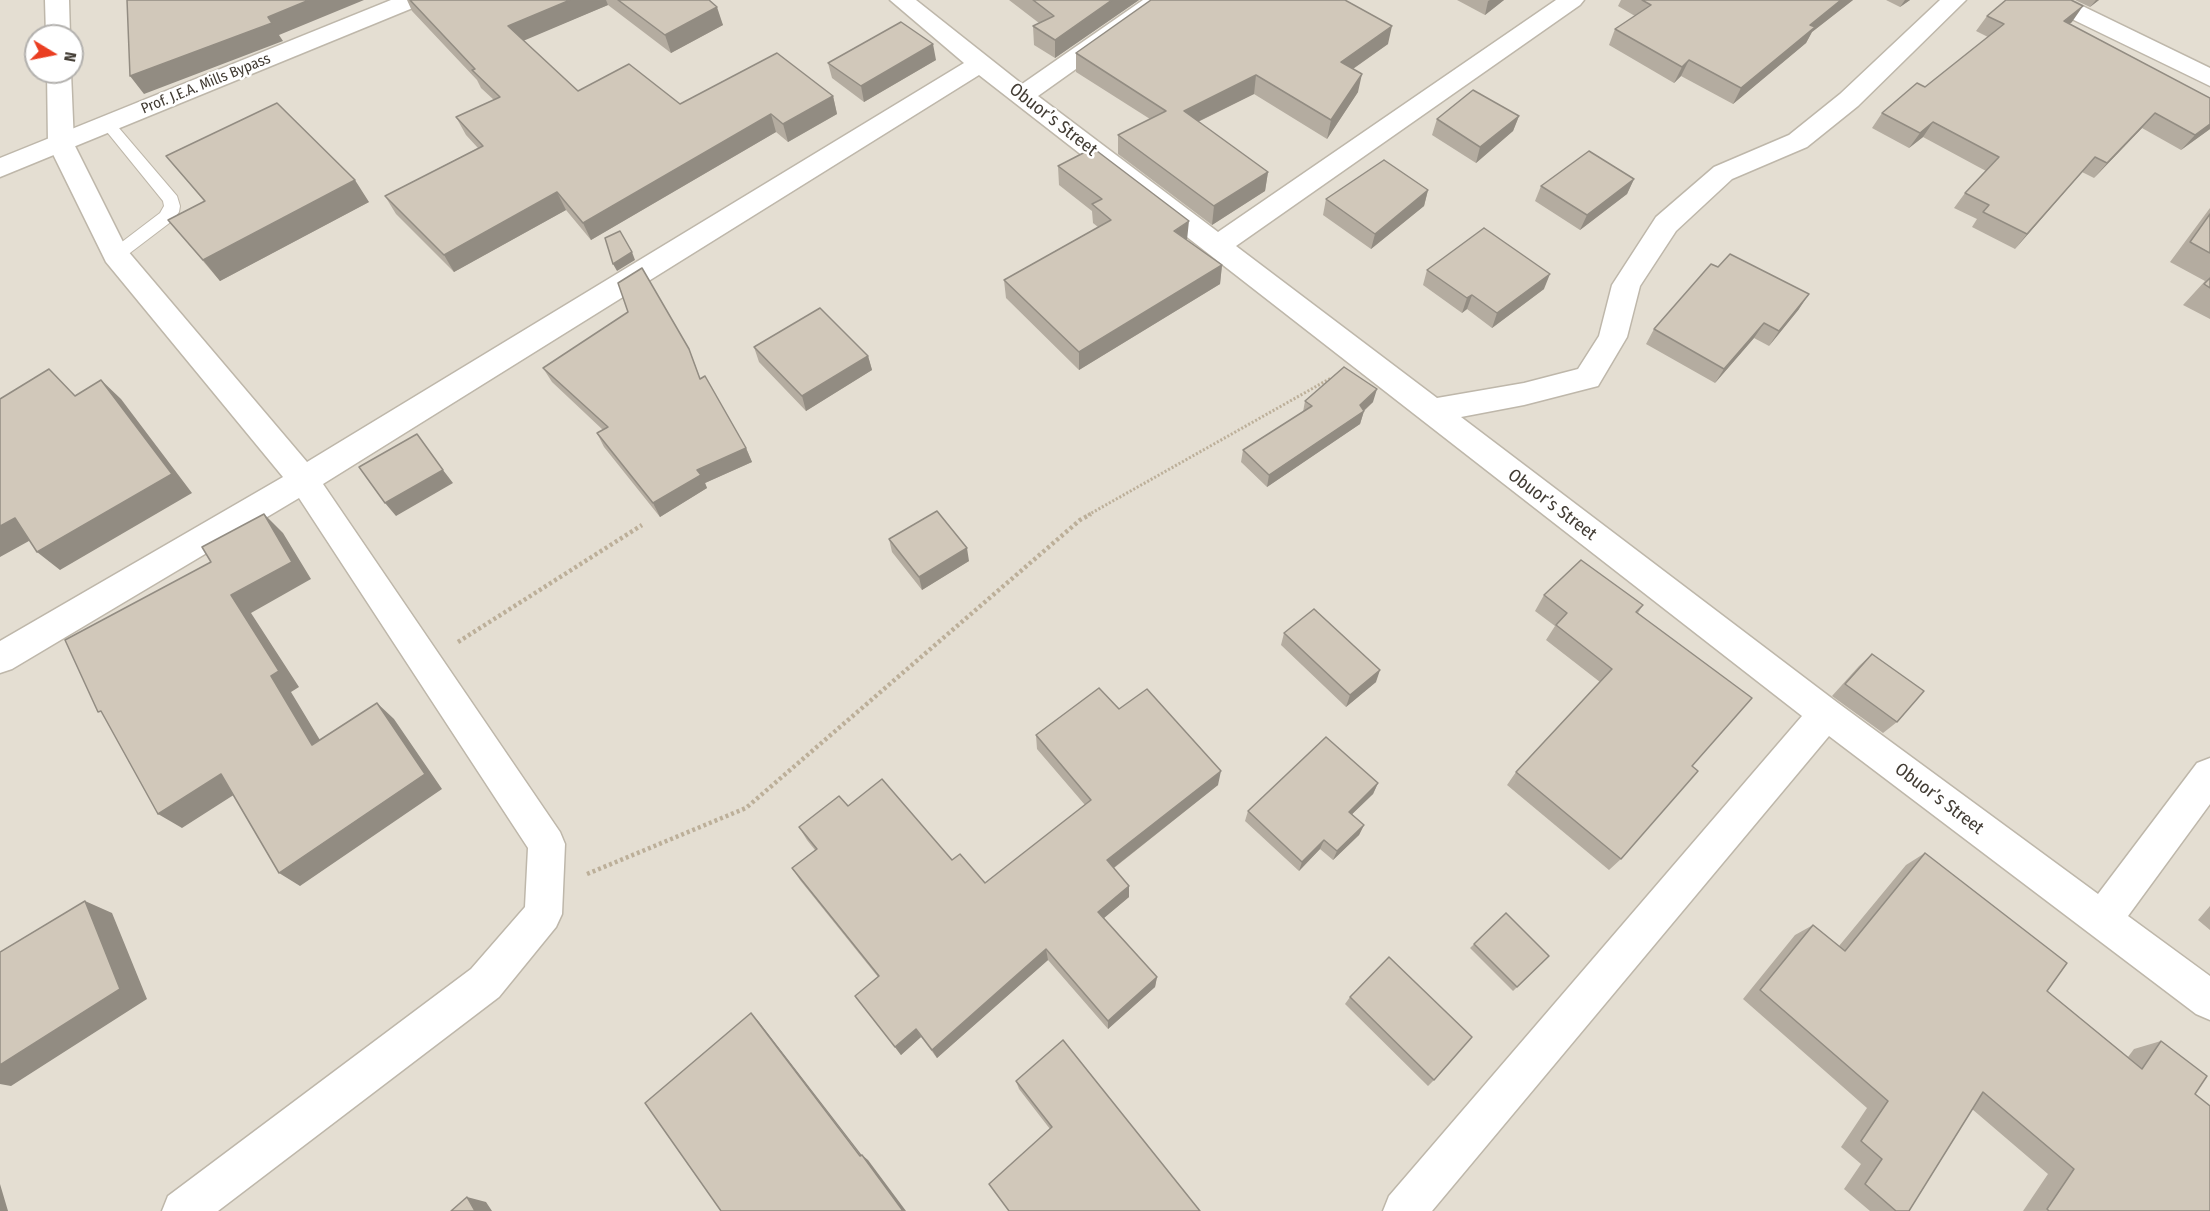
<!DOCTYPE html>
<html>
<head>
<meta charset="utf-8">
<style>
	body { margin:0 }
	#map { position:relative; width:2210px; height:1211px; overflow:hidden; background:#f0ece4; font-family:"Fira Sans Condensed",sans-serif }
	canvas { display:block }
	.north { position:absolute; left:24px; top:24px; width:60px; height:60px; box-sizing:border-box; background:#fff; border:2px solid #b3b1ae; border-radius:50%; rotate:100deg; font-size:16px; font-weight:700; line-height:24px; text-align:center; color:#423c34 }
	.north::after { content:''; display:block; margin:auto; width:21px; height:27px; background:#ea3e21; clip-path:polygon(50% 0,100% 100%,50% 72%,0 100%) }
</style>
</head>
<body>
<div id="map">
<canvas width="2210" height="1211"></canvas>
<div class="north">N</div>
</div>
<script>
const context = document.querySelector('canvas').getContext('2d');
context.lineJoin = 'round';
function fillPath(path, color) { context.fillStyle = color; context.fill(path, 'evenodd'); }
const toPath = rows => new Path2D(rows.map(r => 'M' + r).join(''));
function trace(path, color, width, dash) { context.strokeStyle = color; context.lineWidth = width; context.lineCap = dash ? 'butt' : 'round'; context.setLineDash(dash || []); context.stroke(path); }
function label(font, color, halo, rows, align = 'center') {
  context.font = font + ' "Fira Sans Condensed",sans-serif'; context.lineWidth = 5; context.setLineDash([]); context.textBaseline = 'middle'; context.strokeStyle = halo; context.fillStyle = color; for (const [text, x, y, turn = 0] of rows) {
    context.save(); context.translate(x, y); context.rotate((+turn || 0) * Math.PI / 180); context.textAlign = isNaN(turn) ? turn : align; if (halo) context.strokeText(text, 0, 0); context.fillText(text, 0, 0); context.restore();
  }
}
fillPath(toPath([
	[0,0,2210,0,2210,1211,0,1211],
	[36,36,72,36,72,72,36,72]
]), '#e4ded2');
const service = toPath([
	[108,119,113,121,177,196,180,206,179,212,172,221,122,259,116,261,110,259,108,255,110,251,160,213,164,206,163,201,103,127,101,124,103,121,108,119]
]);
const minor = toPath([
	[45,0,69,0,70,36,46,36,45,0],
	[890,0,916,0,1022,84,1143,0,1170,0,1166,5,1038,96,1218,232,1556,0,1584,0,1580,5,1236,246,1437,398,1524,383,1578,369,1599,336,1612,285,1656,217,1714,167,1789,135,1840,94,1940,0,1966,0,1858,106,1807,147,1732,179,1676,231,1640,286,1627,337,1598,386,1524,405,1461,417,1838,703,2098,894,2197,763,2210,758,2210,804,2128,916,2210,976,2210,1020,2196,1014,1829,736,1432,1211,1383,1211,1389,1196,1802,716,979,75,323,484,560,832,565,844,562,914,556,927,499,997,218,1211,162,1211,168,1196,471,969,525,907,528,848,299,498,12,669,0,673,0,641,283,477,106,262,48,144,47,72,71,72,74,144,127,250,307,462,964,63,890,0],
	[2039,0,2070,0,2210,68,2210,86,2043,5,2039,0]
]);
const tertiary = toPath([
	[391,0,424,0,420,5,0,177,0,158,391,0]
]);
trace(service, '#beb7aa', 2);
trace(minor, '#beb7aa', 3);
trace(tertiary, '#beb7aa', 3);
trace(toPath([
	[1088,515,1331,378]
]), '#bcaf99', 3, [2, 2]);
trace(toPath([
	[458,642,642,525],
	[587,874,746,808,1080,520,1091,514]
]), '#bcaf99', 4.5, [3, 3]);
fillPath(service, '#fff');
fillPath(minor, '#fff');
fillPath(tertiary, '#fff');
fillPath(toPath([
	[407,0,709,0,723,25,671,53,608,5,523,40,578,91,680,104,833,96,837,114,788,142,776,132,591,240,566,210,454,272,396,214,385,196,478,148,466,135,456,117,494,100,481,88,477,80,412,11],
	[1009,0,1139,0,1055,58,1034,45,1033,26,1039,23],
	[1457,0,1504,0,1485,15],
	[1621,0,1853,0,1812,32,1806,43,1733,104,1681,76,1674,83,1609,45,1615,29,1635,16,1618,6],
	[1886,0,1910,0,1900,7],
	[2075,0,2099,0,2090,7],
	[1987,16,2072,22,2069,24,2210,98,2210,129,2181,150,2142,128,2094,178,2082,172,2015,249,1972,227,1977,219,1954,208,1965,193,1986,171,1923,137,1909,148,1872,128,1882,113,1925,87,1988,37,1976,31],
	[1388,44,1353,69,1358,92,1327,139,1254,94,1198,122,1268,172,1265,191,1212,225,1118,154,1118,135,1150,119,1076,72,1076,53],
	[936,60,864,102,832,78,828,63],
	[1519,116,1513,131,1476,163,1432,135,1437,119],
	[166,156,369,202,220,281,168,220,204,201],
	[1058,166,1187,240,1222,265,1220,284,1079,370,1006,298,1004,280,1098,227,1093,223,1092,211,1059,185],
	[1634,179,1627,194,1580,230,1535,201,1541,186],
	[1428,190,1424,206,1371,249,1323,215,1326,199],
	[2210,208,2210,319,2183,305,2205,281,2170,262],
	[1718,267,1799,309,1769,346,1754,338,1715,383,1646,344,1654,329],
	[1427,270,1544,289,1492,328,1467,309,1462,313,1423,285],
	[754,347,868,356,872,370,806,411,759,362],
	[689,349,700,378,746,448,752,462,705,483,707,488,660,517,604,447,597,433,603,430,552,382,543,368],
	[1305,401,1373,402,1364,411,1360,424,1267,487,1241,462,1243,450,1303,412],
	[889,539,969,561,922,590,892,552],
	[1544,595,1643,605,1638,613,1692,766,1621,859,1609,870,1507,785,1516,772,1600,682,1546,640,1555,626,1535,611],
	[1284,633,1376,682,1346,707,1281,645],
	[1872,654,1897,722,1883,733,1832,696,1859,666],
	[1119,709,1218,785,1114,868,1129,897,1104,918,1157,977,1155,987,1108,1029,1048,960,937,1058,921,1037,901,1055,855,996,878,977,800,880,792,868,815,850,807,840,799,827,952,860,985,883,1085,805,1037,749,1036,735],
	[1378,783,1373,794,1352,814,1364,825,1359,835,1333,860,1320,849,1299,871,1245,821,1248,811],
	[1925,853,2047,991,2128,1057,2134,1049,2161,1041,2195,1094,2210,1211,2023,1211,2048,1174,1972,1109,1909,1211,1870,1211,1844,1189,1861,1164,1841,1147,1867,1108,1743,999,1795,935,1813,925,1839,946,1906,865],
	[2210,906,2210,930,2198,920],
	[1506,913,1549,956,1513,991,1470,948],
	[1350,997,1434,1080,1428,1086,1345,1004],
	[1016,1081,1200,1211,1050,1129,1019,1089]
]), '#b4aca0');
fillPath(toPath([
	[309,0,364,0,279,35,283,41,144,94,130,76,268,17],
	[570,0,606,0,608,5,516,44,508,26],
	[1112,0,1139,0,1055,58,1055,40],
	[1490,0,1504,0,1485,15,1488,1],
	[1841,0,1853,0,1812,32,1806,43,1733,104,1741,88,1810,25],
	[1905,0,1910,0,1900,7],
	[2096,0,2099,0,2090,7],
	[2083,6,2072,22,2053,36,2064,21],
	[717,7,723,25,671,53,665,35],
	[1392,26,1388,44,1337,80,1341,62],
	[933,44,936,60,864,102,861,86],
	[1689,60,1681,76,1674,83,1682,67],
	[1362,74,1358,92,1327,139,1331,120],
	[1256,75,1254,94,1183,129,1184,111],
	[833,96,837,114,788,142,783,124],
	[2155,113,2142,128,2094,178,2107,163],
	[771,114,776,132,591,240,583,223],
	[1519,116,1513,131,1476,163,1480,147],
	[1933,122,1923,137,1909,148,1920,133],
	[2210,124,2210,129,2181,150,2195,135],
	[2095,157,2082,172,2015,249,2027,234],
	[1268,172,1265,191,1212,225,1214,206],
	[1634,179,1627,194,1580,230,1587,215],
	[355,180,369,202,220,281,203,260],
	[1428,190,1424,206,1371,249,1375,234],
	[557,192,566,210,454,272,444,255],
	[1189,221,1187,240,1174,231],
	[632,252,635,260,617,271,613,264],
	[1222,265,1220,284,1079,370,1079,352],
	[1550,274,1544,289,1492,328,1497,313],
	[1809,294,1799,309,1769,346,1779,331],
	[1472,295,1467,309,1462,313,1467,298],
	[1764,323,1754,338,1715,383,1724,369],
	[868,356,872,370,806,411,802,396],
	[101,380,121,399,192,493,60,570,37,552],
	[1377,389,1373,402,1360,414,1364,411,1360,424,1267,487,1269,475,1360,405],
	[746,448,752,462,705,483,707,488,660,517,653,503,697,470],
	[443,470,453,483,396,516,385,503],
	[264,514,283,533,311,579,251,613,299,687,291,692,332,760,312,745,271,676,231,595],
	[15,518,38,536,0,557,0,526],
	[967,548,969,561,922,590,919,577],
	[1380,670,1376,682,1346,707,1350,695],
	[377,703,394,719,442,789,300,886,279,873],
	[1221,771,1218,785,1107,873,1107,860],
	[221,774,243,789,182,828,158,814],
	[1378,783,1373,794,1345,821,1349,812],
	[1364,825,1359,835,1333,860,1337,851],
	[1324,840,1320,849,1299,871,1302,862],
	[1129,886,1129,897,1098,923,1098,912],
	[85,901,112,913,147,999,11,1086,0,1084,0,1065],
	[1046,949,1048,960,937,1058,932,1050],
	[1157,977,1155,987,1108,1029,1108,1021],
	[751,1013,759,1022,864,1158,862,1155,868,1160,906,1211,903,1211],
	[916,1029,921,1037,901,1055,895,1047],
	[0,1184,8,1211,0,1211],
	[467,1197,486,1202,492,1211,475,1211]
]), '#928c82');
const building = toPath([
	[127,0,309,0,268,17,272,23,130,76,127,0],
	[410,0,570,0,508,26,578,91,629,64,680,104,777,53,833,96,783,124,771,114,583,223,557,192,444,255,385,196,483,146,456,117,500,97,472,70,475,69,410,0],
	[618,0,709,0,717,7,665,35,618,0],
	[1033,0,1112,0,1055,40,1033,26,1054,16,1033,0],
	[1151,0,1345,0,1392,26,1341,62,1362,74,1331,120,1256,75,1184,111,1268,172,1214,206,1118,135,1166,111,1076,53,1151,0],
	[1642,0,1841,0,1810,25,1815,27,1741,88,1689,60,1682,67,1615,29,1651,5,1642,0],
	[2006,0,2071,0,2083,6,2064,21,2210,98,2210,124,2195,135,2155,113,2107,163,2095,157,2027,234,1983,212,1989,205,1965,193,1999,157,1933,122,1920,133,1882,113,1917,83,1925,87,2004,24,1987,16,2006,0],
	[901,22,933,44,861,86,828,63,901,22],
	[1473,90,1519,116,1480,147,1437,119,1473,90],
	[277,103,355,180,203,260,168,220,205,201,166,156,277,103],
	[1093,148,1189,221,1174,231,1222,265,1079,352,1004,280,1111,220,1092,204,1102,199,1058,166,1093,148],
	[1589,151,1634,179,1587,215,1541,186,1589,151],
	[1384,160,1428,190,1375,234,1326,199,1384,160],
	[2210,214,2210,253,2190,242,2210,214],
	[1484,228,1550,274,1497,313,1472,295,1467,298,1427,270,1484,228],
	[620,231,632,252,613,264,605,238,620,231],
	[1730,254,1809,294,1779,331,1764,323,1724,369,1654,329,1711,264,1718,267,1730,254],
	[642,268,689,349,700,379,705,376,746,448,697,470,701,475,653,503,597,433,608,427,543,368,628,312,618,283,642,268],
	[2210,278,2210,288,2204,284,2210,278],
	[820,308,868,356,802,396,754,347,820,308],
	[1344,367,1377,389,1360,405,1364,411,1269,475,1243,450,1312,406,1305,401,1344,367],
	[49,369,75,396,101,380,172,474,37,552,15,518,0,526,0,399,49,369],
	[417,434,443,470,385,503,359,467,417,434],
	[937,511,967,548,919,577,889,539,937,511],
	[264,514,292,562,231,595,279,671,271,676,312,745,377,703,425,774,279,873,221,774,158,814,101,711,98,712,65,640,211,562,202,547,264,514],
	[1581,560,1643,605,1636,612,1752,698,1692,766,1698,771,1621,859,1516,772,1612,669,1556,625,1567,613,1544,595,1581,560],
	[1314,609,1380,670,1350,695,1284,633,1314,609],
	[1872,654,1924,691,1897,722,1845,684,1872,654],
	[1099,688,1119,709,1147,689,1221,771,1107,860,1129,886,1098,912,1157,977,1108,1021,1046,949,932,1050,916,1029,895,1047,855,996,879,976,792,868,817,849,799,827,839,796,848,806,882,779,952,860,960,854,985,883,1091,800,1036,735,1099,688],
	[1326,737,1378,783,1349,812,1364,825,1337,851,1324,840,1302,862,1248,811,1326,737],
	[1925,853,2067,963,2047,991,2142,1069,2161,1041,2207,1076,2195,1094,2210,1106,2210,1211,2049,1211,2047,1209,2074,1169,1983,1092,1909,1211,1896,1211,1865,1184,1882,1159,1861,1141,1888,1101,1760,990,1813,925,1845,951,1925,853],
	[85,901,120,989,0,1065,0,952,85,901],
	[1506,913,1549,956,1517,987,1474,944,1506,913],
	[1389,957,1472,1037,1434,1080,1350,997,1389,957],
	[751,1013,860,1156,862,1155,903,1211,721,1211,645,1103,751,1013],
	[1063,1040,1200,1211,1009,1211,989,1184,1052,1127,1016,1081,1063,1040],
	[467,1197,475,1211,451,1211,467,1197]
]);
fillPath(building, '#d1c8ba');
trace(building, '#928c82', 1.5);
label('15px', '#423c34', '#fff', [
	["Prof. J.E.A. Mills Bypass",206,84,-22]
]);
label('18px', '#423c34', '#fff', [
	["Obuor’s Street",1053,120,38],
	["Obuor’s Street",1552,505,37],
	["Obuor’s Street",1939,799,37]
]);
</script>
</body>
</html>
